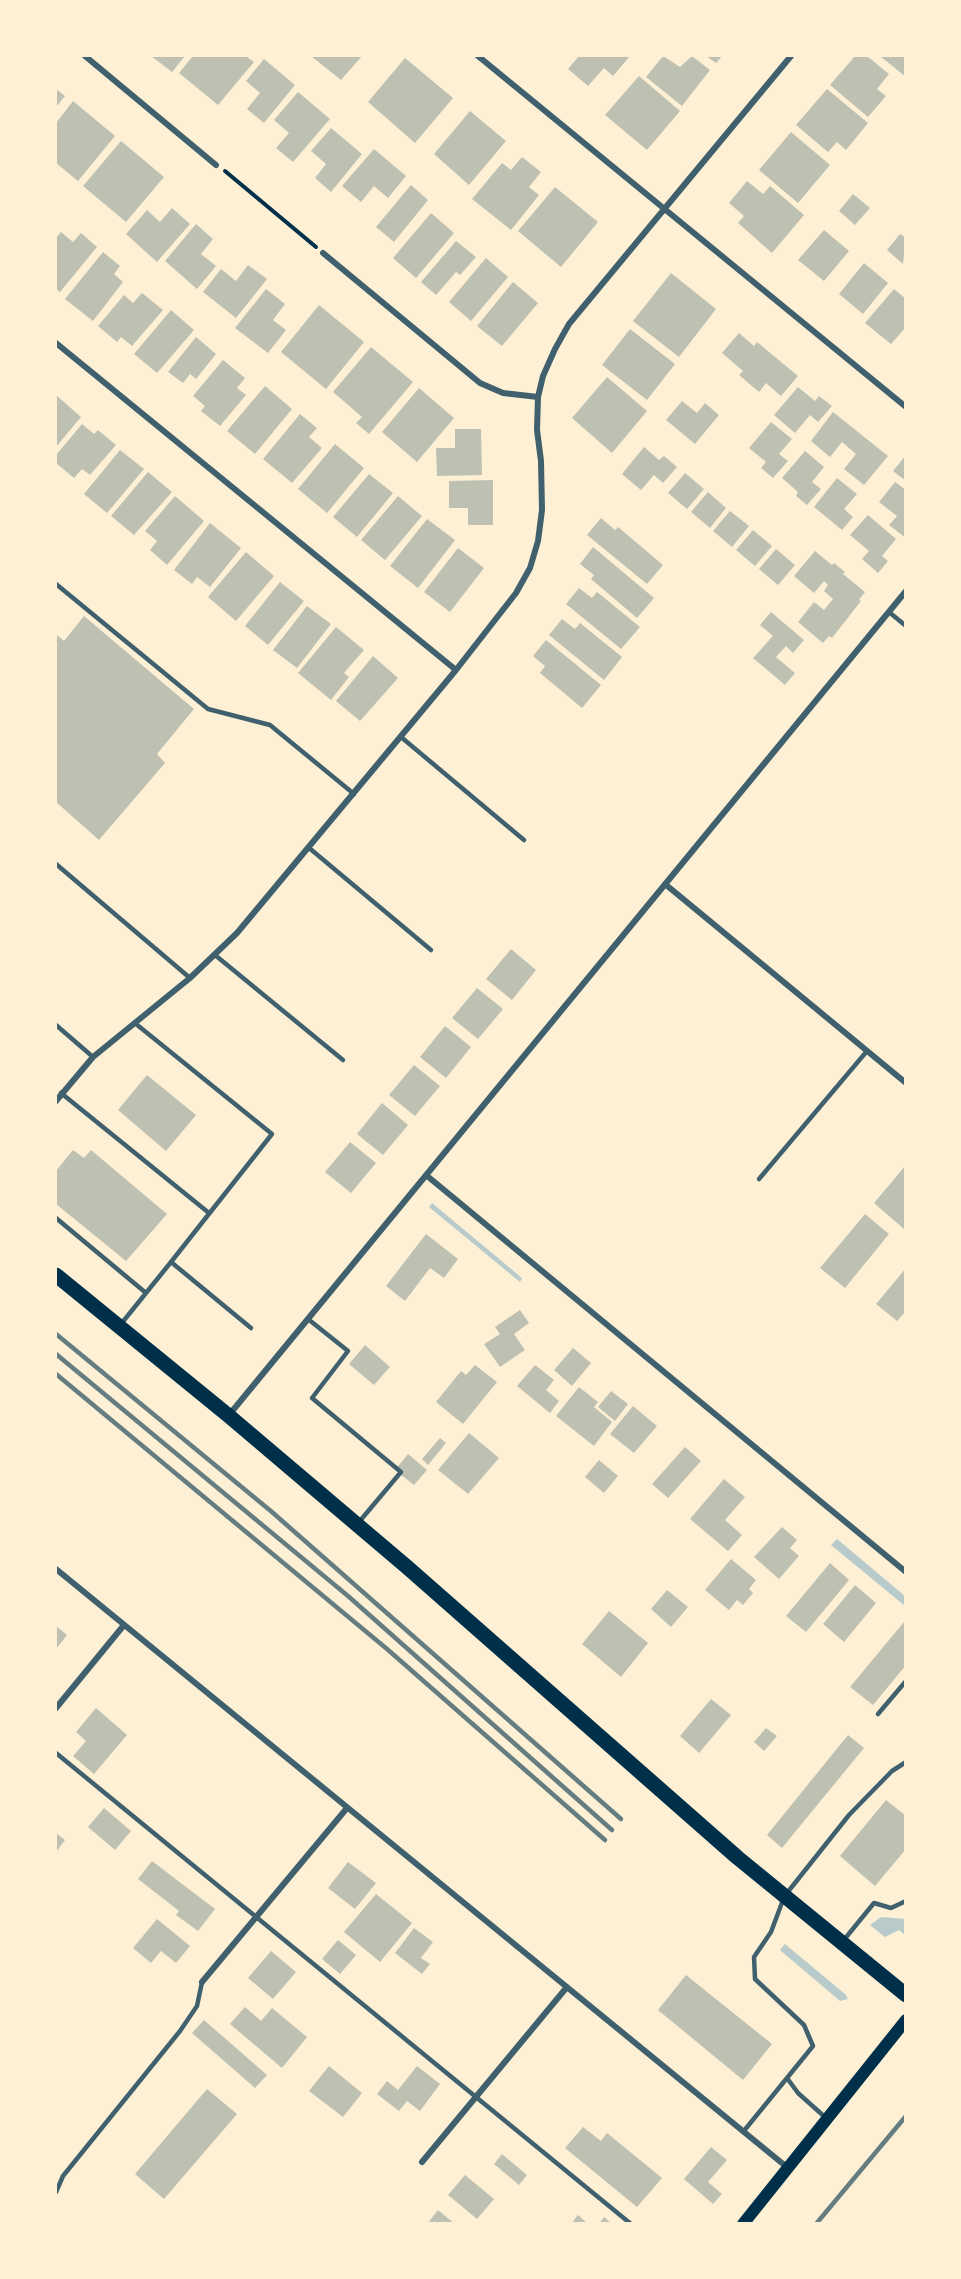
<!DOCTYPE html>
<html>
<head>
<meta charset="utf-8">
<style>
	body { margin:0 }
	#map { position:relative; width:961px; height:2279px; overflow:hidden; background:#fdf0d5; font-family:"Golos Text",sans-serif }
	canvas { display:block }
	.frame { position:absolute; inset:0; border:57px solid #fdf0d5; pointer-events:none }
</style>
</head>
<body>
<div id="map">
<canvas width="961" height="2279"></canvas>
<div class="frame"></div>
</div>
<script>
const context = document.querySelector('canvas').getContext('2d');
context.lineJoin = 'round';
function fillPath(path, color) { context.fillStyle = color; context.fill(path, 'evenodd'); }
const toPath = rows => new Path2D(rows.map(r => 'M' + r).join(''));
function trace(path, color, width, dash) { context.strokeStyle = color; context.lineWidth = width; context.lineCap = dash ? 'butt' : 'round'; context.setLineDash(dash || []); context.stroke(path); }
fillPath(toPath([
	[432,1203,522,1278,520,1282,429,1207],
	[837,1539,905,1596,905,1606,831,1545],
	[881,1917,905,1919,905,1935,899,1930,885,1937,870,1925],
	[785,1944,845,1994,848,1999,840,2001,780,1950]
]), '#b9caca');
fillPath(toPath([
	[151,56,185,56,172,72],
	[193,56,246,56,254,62,218,105,179,73],
	[311,56,362,56,341,80],
	[579,56,630,56,613,76,604,68,588,86,568,69],
	[663,56,680,67,692,56,710,70,682,106,646,77],
	[706,56,722,56,716,63],
	[855,56,867,56,889,74,877,89,886,96,868,117,830,85],
	[880,56,906,56,906,77],
	[405,58,453,98,415,143,368,102],
	[264,59,295,85,264,123,247,109,260,93,246,81],
	[639,76,680,111,647,150,605,115],
	[56,89,65,96,56,107],
	[827,89,868,123,846,150,837,142,828,152,796,125],
	[298,92,330,119,293,162,276,148,289,133,274,120],
	[73,101,115,136,78,181,56,163,56,123],
	[470,111,506,141,469,185,434,154],
	[331,128,362,154,331,192,315,178,326,164,311,151],
	[791,132,830,165,798,203,759,170],
	[121,141,164,177,126,222,83,186],
	[374,149,406,176,388,198,374,186,361,202,342,186],
	[522,157,541,172,529,187,539,195,511,230,472,199,502,163,511,170],
	[747,181,763,194,770,186,804,215,772,253,738,223,744,216,729,203],
	[411,185,428,200,394,242,376,227],
	[555,187,598,222,561,267,518,231],
	[853,194,870,208,855,225,839,211],
	[172,208,190,224,157,262,126,234,147,210,160,222],
	[431,213,454,233,416,278,393,258],
	[196,224,213,239,201,254,216,266,197,289,165,261],
	[824,230,849,251,824,281,798,260],
	[61,232,73,242,81,233,97,247,60,292,56,289,56,238],
	[900,234,906,238,903,264,887,250],
	[456,241,476,257,460,275,456,272,436,295,421,282],
	[103,252,120,266,114,274,123,282,93,321,65,299],
	[486,258,508,277,471,321,449,302],
	[864,263,888,283,863,314,839,294],
	[248,265,267,279,236,318,203,292,221,269,236,281],
	[671,273,716,309,679,357,633,321],
	[513,282,538,303,502,346,477,326],
	[266,289,285,304,273,320,286,330,268,353,235,328],
	[894,289,906,299,906,327,891,344,865,323],
	[142,293,163,310,132,346,121,337,117,342,98,326,124,295,133,303],
	[319,305,364,342,326,389,281,352],
	[171,310,194,330,157,373,134,354],
	[630,329,675,364,647,400,602,365],
	[739,333,754,346,757,342,798,376,781,396,766,383,759,392,739,375,743,371,722,353],
	[196,337,216,354,196,379,190,374,183,383,168,372],
	[371,347,413,382,369,434,356,423,362,417,333,392],
	[223,360,245,378,237,388,246,395,220,426,201,411,205,406,193,396],
	[607,377,647,411,612,453,572,418],
	[265,386,292,409,255,454,227,431],
	[798,387,815,401,819,396,832,406,818,422,810,415,795,433,774,415],
	[419,388,454,418,417,462,382,432],
	[56,395,81,417,56,447],
	[682,401,697,413,705,403,719,415,695,444,666,420],
	[833,412,888,456,864,485,844,469,856,454,842,442,830,457,811,441],
	[300,414,317,428,309,437,322,448,292,483,263,459],
	[771,422,792,439,779,454,788,461,773,478,761,468,766,462,749,448],
	[82,424,94,434,98,430,116,445,90,475,82,469,74,478,56,463,56,455],
	[455,429,481,429,482,475,437,476,436,448,455,448],
	[335,444,364,468,327,513,298,489],
	[644,447,659,460,664,456,677,467,663,483,654,475,641,490,622,474],
	[120,450,144,469,107,513,84,494],
	[805,451,824,467,812,482,821,489,807,505,796,496,798,492,782,478],
	[906,455,906,481,893,471],
	[148,472,172,492,134,535,111,516],
	[685,473,704,489,687,509,668,493],
	[369,474,393,493,357,537,333,517],
	[837,478,857,494,844,509,853,517,842,530,814,507],
	[493,480,493,525,468,525,468,508,449,508,449,481],
	[895,482,906,490,906,538,889,525,897,516,879,502],
	[708,492,726,508,710,528,691,512],
	[175,496,204,521,167,565,150,550,157,541,145,531],
	[398,496,422,516,385,560,361,540],
	[730,511,749,526,732,547,713,531],
	[868,515,896,539,882,556,888,561,878,573,862,559,869,551,850,535],
	[601,518,615,530,618,527,663,565,647,584,587,535],
	[427,519,455,540,418,588,390,566],
	[210,523,241,548,210,587,197,577,192,584,174,570],
	[753,530,772,546,755,566,736,550],
	[593,547,654,598,637,618,591,579,594,575,580,564],
	[458,548,484,568,450,612,424,592],
	[776,549,795,565,778,585,759,569],
	[815,551,832,565,834,563,845,572,843,574,865,592,859,600,861,601,832,638,829,636,823,643,798,622,814,602,824,610,833,599,824,591,828,585,824,581,814,593,794,576],
	[246,552,274,576,236,621,208,597],
	[280,582,304,601,268,645,245,626],
	[579,588,592,598,597,592,640,627,621,649,566,604],
	[307,606,331,624,297,668,273,650],
	[771,612,804,640,793,653,786,646,776,657,795,673,785,685,753,658,773,636,760,625],
	[84,616,194,709,157,754,165,763,99,840,56,802,56,634,64,641],
	[562,619,575,629,580,623,622,657,604,680,549,635],
	[336,627,364,650,344,673,349,677,331,700,298,673],
	[546,640,601,685,582,708,540,673,545,666,533,656],
	[373,656,398,678,360,721,336,701],
	[511,949,536,970,512,1000,486,979],
	[477,988,503,1009,478,1039,452,1018],
	[445,1026,471,1047,446,1078,420,1057],
	[414,1065,440,1086,415,1116,389,1095],
	[147,1075,196,1115,166,1151,118,1110],
	[382,1103,408,1125,383,1155,357,1134],
	[350,1142,376,1163,351,1193,325,1172],
	[73,1150,84,1158,91,1150,167,1214,126,1261,56,1204,56,1171],
	[906,1165,906,1228,904,1229,874,1203],
	[865,1214,889,1234,845,1288,820,1268],
	[426,1234,458,1259,444,1278,430,1268,405,1301,386,1286],
	[906,1268,906,1311,897,1321,876,1304],
	[520,1310,529,1323,514,1334,525,1350,500,1367,484,1344,500,1334,495,1327],
	[365,1345,390,1367,374,1385,349,1364],
	[573,1348,591,1363,572,1386,554,1370],
	[475,1365,497,1382,463,1424,436,1402,461,1371,466,1375],
	[535,1365,554,1380,546,1390,559,1401,550,1413,517,1386],
	[579,1387,598,1402,594,1407,612,1422,594,1446,556,1416],
	[611,1391,628,1404,615,1421,598,1407],
	[633,1406,657,1426,634,1453,610,1434],
	[469,1433,499,1458,468,1494,438,1470],
	[440,1438,446,1443,428,1465,422,1459],
	[685,1447,701,1461,668,1498,652,1484],
	[408,1454,427,1470,414,1485,395,1470],
	[599,1460,618,1476,604,1493,585,1477],
	[724,1479,745,1497,725,1520,742,1535,728,1551,690,1519],
	[782,1527,797,1540,790,1548,799,1556,779,1579,754,1557],
	[731,1559,756,1580,749,1589,753,1593,743,1605,737,1600,729,1610,705,1590],
	[830,1563,849,1580,806,1632,786,1616],
	[855,1585,876,1603,844,1642,823,1624],
	[667,1590,688,1607,671,1627,651,1609],
	[609,1611,648,1643,621,1677,582,1644],
	[904,1622,906,1665,873,1705,850,1687],
	[56,1626,67,1635,56,1649],
	[711,1699,731,1715,699,1753,680,1736],
	[96,1708,127,1735,94,1774,73,1756,86,1741,76,1732],
	[766,1728,777,1736,764,1751,754,1742],
	[848,1735,864,1748,782,1848,767,1835],
	[886,1800,906,1816,906,1849,875,1886,840,1856],
	[104,1808,131,1831,115,1850,88,1827],
	[56,1833,65,1840,56,1852],
	[152,1861,215,1909,198,1931,176,1915,179,1911,138,1879],
	[348,1862,376,1883,355,1909,328,1888],
	[376,1894,412,1923,380,1962,344,1932],
	[157,1919,190,1946,176,1963,161,1951,151,1963,133,1948],
	[414,1928,433,1942,421,1958,430,1964,422,1974,395,1953],
	[338,1940,356,1955,340,1974,322,1959],
	[271,1951,296,1972,273,1999,248,1978],
	[686,1975,772,2044,743,2080,658,2010],
	[245,2007,261,2021,272,2008,307,2037,282,2068,230,2024],
	[204,2020,267,2075,255,2088,192,2033],
	[329,2066,362,2093,343,2117,309,2091],
	[417,2066,440,2084,420,2111,407,2101,399,2111,377,2094,387,2081,398,2090],
	[207,2089,237,2114,164,2199,135,2174],
	[583,2127,601,2141,607,2133,662,2178,637,2207,565,2148],
	[711,2147,727,2160,708,2182,722,2194,713,2204,684,2179],
	[502,2154,527,2175,519,2185,494,2164],
	[465,2175,494,2199,477,2219,448,2195],
	[438,2210,455,2224,427,2224],
	[578,2215,588,2224,571,2224],
	[604,2217,612,2224,599,2224]
]), '#bec0b2');
trace(toPath([
	[225,171,316,247]
]), '#003049', 4);
trace(toPath([
	[56,584,208,709,270,725,354,794],
	[889,612,906,626],
	[401,737,524,840],
	[308,847,431,950],
	[56,864,190,978],
	[215,955,343,1060],
	[136,1024,272,1134,171,1262],
	[56,1025,93,1057],
	[61,1093,209,1213],
	[759,1179,867,1051],
	[56,1218,146,1293],
	[308,1319,348,1351,312,1398,401,1472,359,1522],
	[121,1324,171,1262,251,1328],
	[878,1714,906,1681],
	[56,1753,631,2224],
	[787,1893,849,1815,892,1771,906,1762],
	[783,1900,771,1932,754,1957,755,1979,804,2025,813,2046,787,2078,798,2093,826,2118],
	[843,1941,874,1903,891,1908,906,1901],
	[743,2132,787,2078],
	[56,2192,63,2176,180,2031,197,2006,202,1982]
]), '#3f606c', 4.5);
trace(toPath([
	[85,56,216,165],
	[478,56,906,407],
	[323,253,480,383,503,393,538,397],
	[56,343,456,670],
	[665,884,906,1083],
	[56,1101,93,1057,190,978,237,933,456,670,516,593,530,568,538,541,542,510,541,461,537,430,538,397,543,376,555,349,569,324,791,56],
	[426,1175,906,1572],
	[229,1415,906,591],
	[56,1569,788,2168],
	[56,1708,124,1625],
	[202,1982,347,1808],
	[422,2162,567,1987]
]), '#3f606c', 6);
trace(toPath([
	[743,2224,906,2020]
]), '#003049', 12);
trace(toPath([
	[56,1275,229,1416,407,1567,738,1858,906,1995]
]), '#003049', 15);
trace(toPath([
	[56,1334,272,1512,621,1819],
	[56,1354,348,1596,612,1830],
	[56,1374,387,1649,605,1840],
	[816,2224,906,2116]
]), '#657d81', 4.5);
</script>
</body>
</html>
